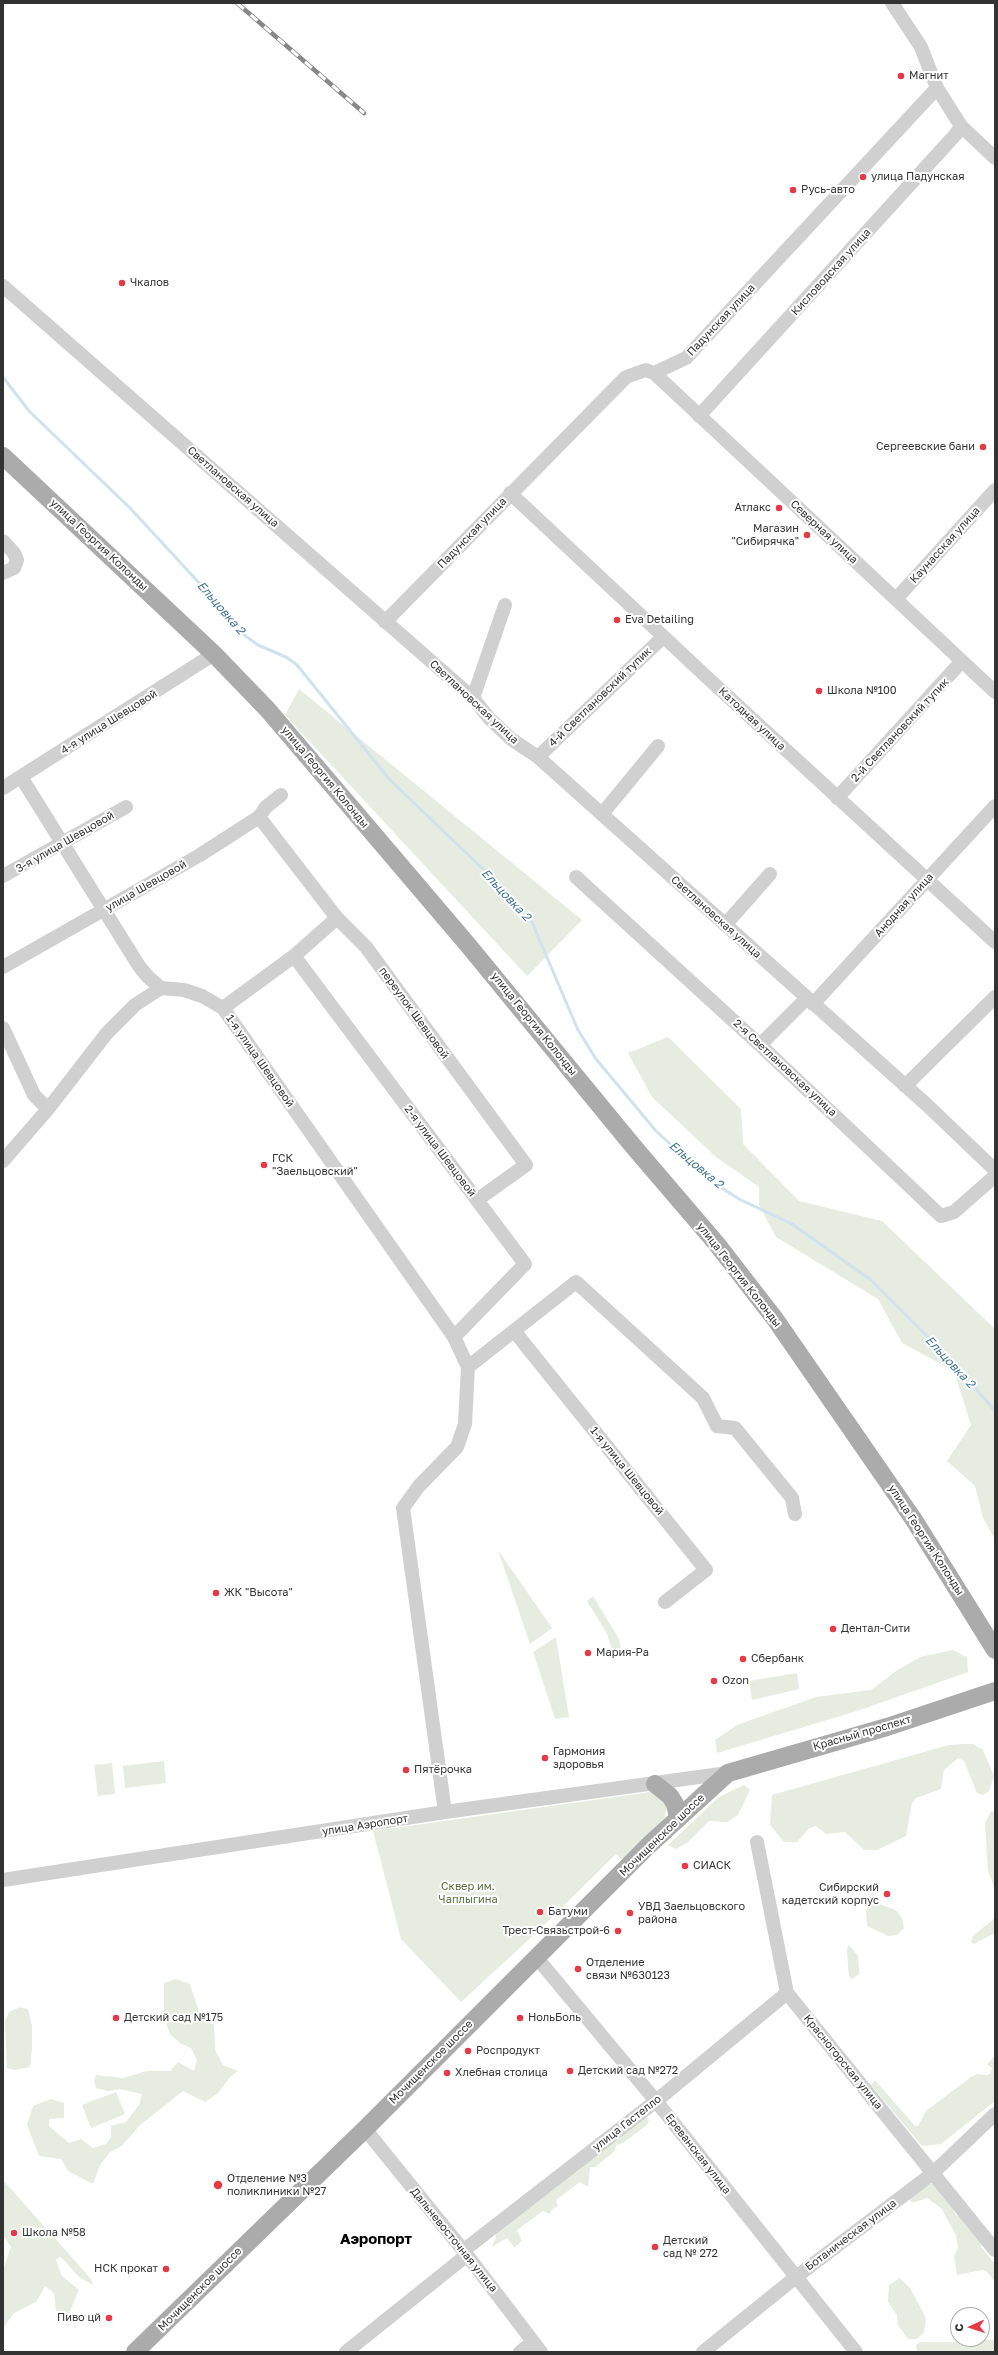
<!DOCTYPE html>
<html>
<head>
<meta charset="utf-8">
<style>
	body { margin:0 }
	#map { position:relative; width:998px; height:2355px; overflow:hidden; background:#fff; font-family:"Golos Text",sans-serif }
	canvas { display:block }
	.frame { position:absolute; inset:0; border:4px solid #333; pointer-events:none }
	.north { position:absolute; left:950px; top:2307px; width:40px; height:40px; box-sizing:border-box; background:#fff; border:1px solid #adadad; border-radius:50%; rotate:267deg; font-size:11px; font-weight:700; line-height:16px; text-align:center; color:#333 }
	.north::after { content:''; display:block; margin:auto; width:14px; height:18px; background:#e63946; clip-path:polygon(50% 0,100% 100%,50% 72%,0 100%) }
</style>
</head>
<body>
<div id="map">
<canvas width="998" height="2355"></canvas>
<div class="frame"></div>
<div class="north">С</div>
</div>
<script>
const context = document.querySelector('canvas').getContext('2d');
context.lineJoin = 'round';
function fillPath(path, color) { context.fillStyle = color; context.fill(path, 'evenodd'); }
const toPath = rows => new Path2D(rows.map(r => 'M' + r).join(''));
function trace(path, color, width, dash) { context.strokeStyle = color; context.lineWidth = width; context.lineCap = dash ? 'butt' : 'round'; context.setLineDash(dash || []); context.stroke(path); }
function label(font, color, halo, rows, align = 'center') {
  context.font = font + ' "Golos Text",sans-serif'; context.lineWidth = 4; context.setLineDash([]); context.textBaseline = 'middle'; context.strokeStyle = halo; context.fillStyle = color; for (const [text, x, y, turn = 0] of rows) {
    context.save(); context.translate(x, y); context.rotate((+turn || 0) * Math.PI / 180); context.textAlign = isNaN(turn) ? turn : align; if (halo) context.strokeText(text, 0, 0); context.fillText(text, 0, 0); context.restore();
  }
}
fillPath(toPath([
	[299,689,582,920,527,976,285,715],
	[668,1037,741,1109,743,1144,799,1201,882,1221,995,1329,995,1539,983,1518,975,1486,947,1461,971,1425,954,1371,902,1343,878,1299,776,1237,759,1205,759,1187,716,1157,652,1097,628,1053],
	[498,1550,552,1628,530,1644],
	[593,1596,619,1639,622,1655,614,1656,607,1634,587,1601],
	[556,1637,569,1717,555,1719,533,1652],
	[953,1650,967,1657,968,1672,857,1711,717,1753,715,1740,737,1725,816,1697,871,1690,896,1671,920,1657],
	[797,1673,799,1689,752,1700,749,1681],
	[963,1744,973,1744,983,1750,994,1776,989,1791,983,1795,977,1793,964,1761,958,1758,944,1770,941,1789,916,1798,912,1803,906,1836,877,1850,864,1850,845,1832,826,1834,816,1826,809,1828,797,1842,784,1842,770,1825,772,1795,949,1745],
	[164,1761,166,1783,125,1788,123,1766],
	[112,1763,115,1794,98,1796,94,1765],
	[744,1785,750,1790,738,1815,727,1822,709,1821,687,1843,676,1849,668,1845,719,1797],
	[651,1792,656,1792,667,1806,664,1820,622,1859,616,1854,536,1933,461,2002,401,1939,373,1831],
	[991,1811,995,1812,995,1889,988,1871,985,1823],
	[875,1902,897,1911,902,1919,904,1928,897,1935,888,1936,867,1926,866,1911,870,1903],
	[995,1918,995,1933,974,1944,971,1942,973,1936],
	[849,1945,858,1956,859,1969,859,1974,852,1979,849,1976,848,1966,847,1949],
	[176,1979,190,1984,200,2015,214,2025,215,2050,223,2065,238,2071,230,2077,218,2093,205,2102,183,2091,139,2126,122,2146,110,2152,100,2165,93,2184,68,2171,61,2159,39,2156,27,2125,33,2106,51,2099,64,2103,64,2118,49,2119,49,2126,69,2143,81,2139,93,2148,106,2144,111,2137,111,2126,126,2122,139,2105,142,2094,120,2089,108,2091,96,2088,94,2081,96,2075,123,2078,147,2071,170,2071,178,2062,194,2071,197,2060,191,2048,180,2043,170,2034,164,2017,164,1983],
	[20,2007,28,2009,32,2026,32,2049,30,2067,15,2070,7,2068,5,2022,9,2012],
	[995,2056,995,2101,941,2144,922,2146,871,2085,875,2080,915,2126,918,2126,926,2111,971,2077,977,2074,987,2075,990,2074,992,2068,987,2064],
	[116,2092,125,2114,91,2128,82,2105],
	[643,2116,649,2119,647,2125,623,2143,616,2145,615,2151,595,2167,590,2167,588,2187,580,2182,556,2200,558,2206,551,2210,550,2214,543,2211,517,2230,522,2241,516,2246,514,2247,507,2238,492,2247,496,2237,495,2229],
	[3,2180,91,2279,93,2285,79,2277,60,2256,56,2260,62,2276,79,2290,69,2313,61,2315,56,2311,54,2293,45,2286,36,2302,14,2313,3,2328,3,2270,11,2247,3,2235],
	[925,2184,934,2184,942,2188,956,2215,975,2222,982,2248,995,2264,995,2282,987,2272,982,2270,957,2275,954,2256,958,2248,956,2235,941,2208,927,2198,915,2202,911,2202,908,2198],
	[900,2278,910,2288,926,2318,924,2333,916,2339,908,2339,898,2325,897,2315,888,2302,889,2285],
	[973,2339,995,2340,995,2352,917,2352,916,2345,920,2342,955,2342]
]), '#e6ecdf');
trace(toPath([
	[3,377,29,411,130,508,203,587,240,632,258,645,286,657,297,665,390,780,508,893,531,920,578,1030,596,1059,656,1131,711,1181,739,1199,792,1224,871,1280,953,1362,995,1411]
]), '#cfe2ee', 3);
trace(toPath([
	[892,3,921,47,937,88,961,126,995,158],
	[3,286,473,698,489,718,511,739,538,757,927,1105,995,1170],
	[654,373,995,692],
	[699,416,956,134,961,126],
	[510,493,711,681,995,942],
	[3,541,14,553,17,560,14,568,3,573],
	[896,599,995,490],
	[385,622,626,377,646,370,654,373,686,358,937,88],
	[473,698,505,605],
	[538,757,663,637],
	[21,777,139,966,148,977,161,988,184,990,202,996,223,1008,454,1337,468,1367,465,1424,457,1447,419,1486,403,1508,445,1812],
	[3,788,214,654],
	[837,798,962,661],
	[602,814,658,746],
	[259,817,337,918,366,947,526,1165,477,1200],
	[3,876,126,807],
	[576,877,760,1045,941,1216,954,1212,995,1176],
	[725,925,770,874],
	[294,956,525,1264,454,1337],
	[3,967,200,855,259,817,266,807,281,795],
	[813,1004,995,806],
	[223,1008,294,956,337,918],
	[3,1028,34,1095,48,1109],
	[760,1045,807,998],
	[905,1086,995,997],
	[3,1161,48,1109,107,1033,135,1005,161,988],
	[515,1332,706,1570,665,1602],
	[468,1367,576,1282,703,1398,717,1426,735,1428,792,1498,795,1514],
	[757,1842,787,1993,995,2250],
	[3,1880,445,1812,728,1773],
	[537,1958,656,2101,856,2352],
	[365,2129,467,2255,541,2352],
	[464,2250,656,2101,787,1993],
	[346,2352,467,2255],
	[520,2352,533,2342],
	[703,2352,796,2277,933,2173,995,2114]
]), '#d0d0d0', 14);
trace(toPath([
	[3,456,214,654,268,710,468,945,633,1146,716,1243,775,1319,914,1520,995,1650],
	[655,1784,670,1796,675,1804,678,1818],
	[135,2352,365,2129,648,1846,728,1773,887,1727,995,1691]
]), '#ababab', 18);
const rail = toPath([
	[237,3,364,113]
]);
trace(rail, '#888', 4.5);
trace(rail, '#fff', 3, [9]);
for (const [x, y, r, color] of [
	[901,76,4,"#e63946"],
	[863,177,4,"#e63946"],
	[793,190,4,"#e63946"],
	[122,283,4,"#e63946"],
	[983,447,4,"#e63946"],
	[779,508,4,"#e63946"],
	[807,535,4,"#e63946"],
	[617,620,4,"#e63946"],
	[819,691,4,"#e63946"],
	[264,1165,4,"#e63946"],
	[216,1593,4,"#e63946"],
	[833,1629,4,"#e63946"],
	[588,1653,4,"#e63946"],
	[743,1659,4,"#e63946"],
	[714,1681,4,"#e63946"],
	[545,1758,4,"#e63946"],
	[406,1770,4,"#e63946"],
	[685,1866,4,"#e63946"],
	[887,1894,4,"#e63946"],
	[540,1912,4,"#e63946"],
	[630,1913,4,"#e63946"],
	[618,1931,4,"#e63946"],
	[578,1969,4,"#e63946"],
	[116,2018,4,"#e63946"],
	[520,2018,4,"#e63946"],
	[468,2051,4,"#e63946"],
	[570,2071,4,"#e63946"],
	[447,2073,4,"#e63946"],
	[218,2185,5,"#e63946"],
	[14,2233,4,"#e63946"],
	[655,2247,4,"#e63946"],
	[166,2269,4,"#e63946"],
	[109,2318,4,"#e63946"]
]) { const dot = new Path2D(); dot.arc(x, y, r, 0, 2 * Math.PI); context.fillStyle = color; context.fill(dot); trace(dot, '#fff', 1.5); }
label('11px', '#333', '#fff', [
	["Магнит",909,76],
	["улица Падунская",871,177],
	["Русь-авто",801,190],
	["Чкалов",130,283],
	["Сергеевские бани",975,447,"right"],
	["Атлакс",771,508,"right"],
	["Магазин",799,529,"right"],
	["\"Сибирячка\"",799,542,"right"],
	["Eva Detailing",625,620],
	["Школа №100",827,691],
	["ГСК",272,1159],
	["\"Заельцовский\"",272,1172],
	["ЖК \"Высота\"",224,1593],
	["Дентал-Сити",841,1629],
	["Мария-Ра",596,1653],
	["Сбербанк",751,1659],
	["Ozon",722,1681],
	["Гармония",553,1752],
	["здоровья",553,1765],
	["Пятёрочка",414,1770],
	["СИАСК",693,1866],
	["Сибирский",879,1888,"right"],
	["кадетский корпус",879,1901,"right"],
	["УВД Заельцовского",638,1907],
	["района",638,1920],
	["Батуми",548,1912],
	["Трест-Связьстрой-6",610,1931,"right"],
	["Отделение",586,1963],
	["связи №630123",586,1976],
	["Детский сад №175",124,2018],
	["НольБоль",528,2018],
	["Роспродукт",476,2051],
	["Детский сад №272",578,2071],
	["Хлебная столица",455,2073],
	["Отделение №3",227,2179],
	["поликлиники №27",227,2192],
	["Школа №58",22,2233],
	["Детский",663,2241],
	["сад № 272",663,2254],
	["НСК прокат",158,2269,"right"],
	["Пиво цй",101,2318,"right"]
], 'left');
label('11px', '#333', '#fff', [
	["Кисловодская улица",831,272,-48],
	["Падунская улица",721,320,-47],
	["Светлановская улица",233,487,41],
	["Северная улица",824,532,43],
	["Падунская улица",472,533,-46],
	["улица Георгия Колонды",99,545,43],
	["Каунасская улица",945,545,-48],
	["4-й Светлановский тупик",600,697,-44],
	["Светлановская улица",474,702,43],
	["Катодная улица",752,719,43],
	["4-я улица Шевцовой",109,722,-32],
	["2-й Светлановский тупик",900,730,-47],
	["улица Георгия Колонды",325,777,50],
	["3-я улица Шевцовой",65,842,-30],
	["улица Шевцовой",146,886,-30],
	["Анодная улица",904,905,-48],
	["Светлановская улица",716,917,42],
	["переулок Шевцовой",414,1013,54],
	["улица Георгия Колонды",534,1024,51],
	["1-я улица Шевцовой",260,1061,55],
	["2-я Светлановская улица",785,1068,43],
	["2-я улица Шевцовой",440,1151,53],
	["улица Георгия Колонды",739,1275,52],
	["1-я улица Шевцовой",627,1471,51],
	["улица Георгия Колонды",926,1540,57],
	["Красный проспект",862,1733,-16],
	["улица Аэропорт",365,1825,-9],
	["Мочищенское шоссе",662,1835,-44],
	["Мочищенское шоссе",431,2062,-45],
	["Красногорская улица",843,2062,51],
	["улица Гастелло",627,2123,-38],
	["Ереванская улица",698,2154,52],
	["Ботаническая улица",851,2235,-37],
	["Дальневосточная улица",454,2240,51],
	["Мочищенское шоссе",200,2289,-45]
]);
label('11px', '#56703f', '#fff', [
	["Сквер им.",468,1887],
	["Чаплыгина",468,1900]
]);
label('italic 12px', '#3f7597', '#fff', [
	["Ельцовка 2",221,608,49],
	["Ельцовка 2",506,895,47],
	["Ельцовка 2",696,1165,40],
	["Ельцовка 2",950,1362,47]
]);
label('bold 15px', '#000', '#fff', [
	["Аэропорт",376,2239]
]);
</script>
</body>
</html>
